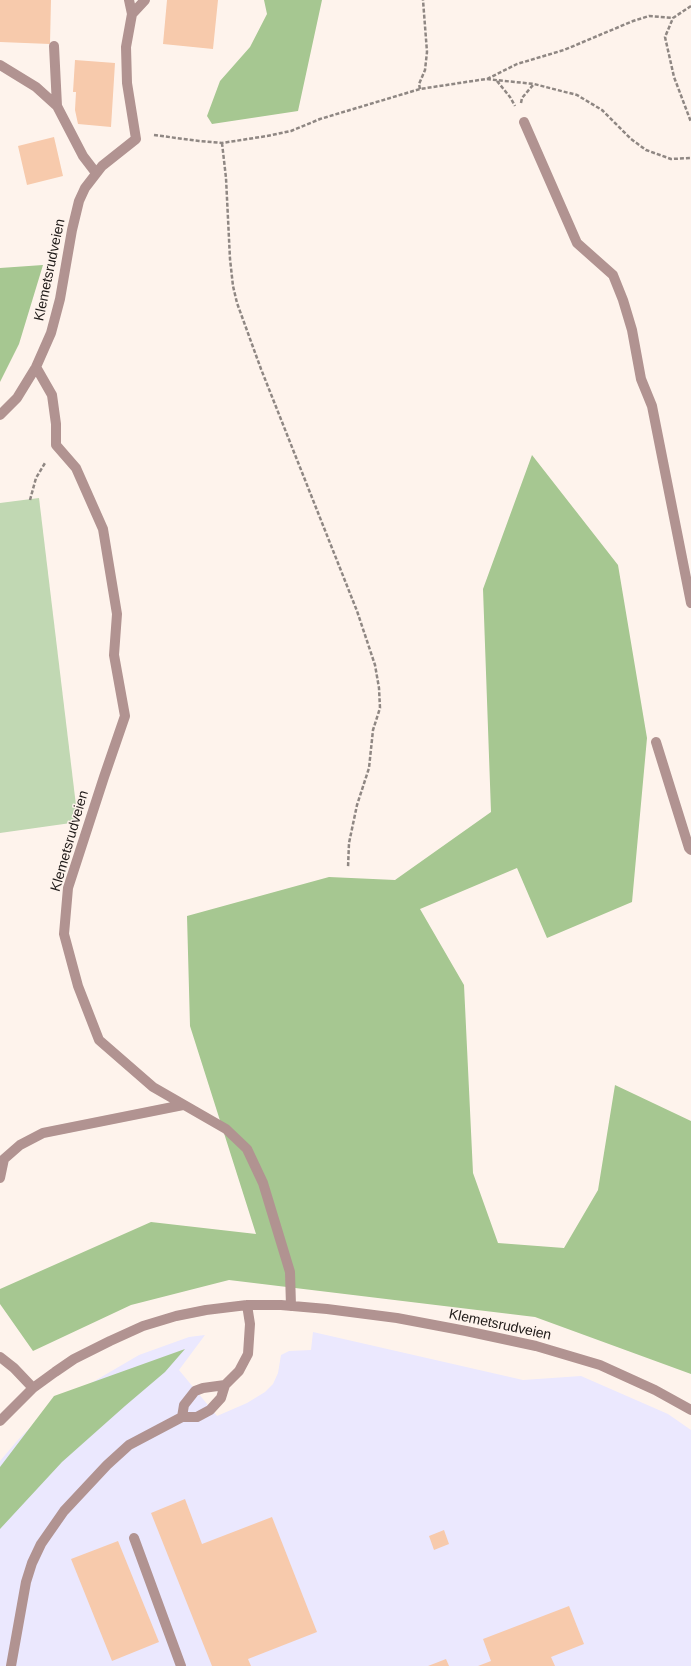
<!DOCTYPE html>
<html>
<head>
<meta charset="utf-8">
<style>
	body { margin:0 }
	canvas { display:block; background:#fef3ec }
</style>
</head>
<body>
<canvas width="691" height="1666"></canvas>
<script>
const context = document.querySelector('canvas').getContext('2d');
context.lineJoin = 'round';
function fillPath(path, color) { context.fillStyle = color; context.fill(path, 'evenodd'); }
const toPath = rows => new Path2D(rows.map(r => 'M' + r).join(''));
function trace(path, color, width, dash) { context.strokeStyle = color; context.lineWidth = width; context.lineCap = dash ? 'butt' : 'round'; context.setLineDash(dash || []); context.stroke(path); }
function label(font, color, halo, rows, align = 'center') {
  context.font = font + ' Arial,sans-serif'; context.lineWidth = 3; context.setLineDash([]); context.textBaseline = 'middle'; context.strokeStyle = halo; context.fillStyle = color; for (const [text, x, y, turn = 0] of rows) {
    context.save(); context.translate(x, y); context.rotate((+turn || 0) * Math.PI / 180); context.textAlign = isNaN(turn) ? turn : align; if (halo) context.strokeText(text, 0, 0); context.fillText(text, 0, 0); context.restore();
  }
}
fillPath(toPath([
	[313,1332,523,1380,581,1376,668,1414,691,1430,691,1666,0,1666,0,1461,17,1441,46,1411,62,1400,139,1355,189,1337,205,1335,179,1370,217,1416,247,1403,265,1392,273,1384,278,1373,281,1355,289,1351,311,1350]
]), '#ebe8fe');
fillPath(toPath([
	[39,498,78,822,0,833,0,503]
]), '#c1d8b3');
fillPath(toPath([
	[264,0,322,0,298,111,212,124,207,116,220,81,250,47,267,14],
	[43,265,19,344,0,382,0,268],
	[532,455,618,565,647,738,632,902,547,938,517,868,420,909,464,985,473,1173,498,1243,564,1248,598,1190,615,1085,691,1121,691,1374,535,1317,229,1280,131,1305,33,1351,0,1304,0,1289,151,1222,256,1234,190,1026,187,916,329,877,395,880,491,812,483,589],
	[185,1349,165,1372,125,1406,62,1462,0,1529,0,1467,54,1396]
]), '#a6c791');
fillPath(toPath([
	[0,0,51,0,50,44,0,42],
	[167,0,218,0,213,49,163,44],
	[75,60,115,63,111,127,78,124,75,110,76,92,73,92],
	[54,137,63,176,27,185,18,146],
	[185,1499,202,1544,272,1517,317,1632,248,1659,251,1666,212,1666,151,1513],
	[444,1530,449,1544,434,1550,429,1536],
	[118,1541,159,1642,112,1661,71,1559],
	[569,1606,584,1644,551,1657,555,1666,478,1666,491,1661,483,1639],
	[446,1659,449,1666,428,1666]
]), '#f7caac');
trace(toPath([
	[691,6,673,18,665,37,674,77,691,122],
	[487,79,517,64,564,50,633,21,649,16,673,18],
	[497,81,510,97,515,106],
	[420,89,419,84,425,70,427,52,423,0],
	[521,103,522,98,533,85],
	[154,135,199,141,222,143,267,136,291,131,320,119,420,89,486,79,534,84,577,95,602,110,631,139,646,150,671,159,691,158],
	[222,143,226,178,230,259,233,286,237,303,261,369,357,611,375,665,379,688,380,708,373,730,369,768,357,805,349,843,348,868],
	[30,500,36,478,45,463]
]), '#8f8783', 2.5, [4, 2]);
trace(toPath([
	[129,0,132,14],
	[54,46,57,106,83,156,96,173],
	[0,65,36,87,57,106],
	[524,122,577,243,613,275,623,300,632,330,641,379,652,406,691,603],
	[36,367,52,395,56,424,56,445,76,468,103,529,117,614,114,655,125,716,104,777,68,888,64,934,78,986,99,1040,153,1087,226,1129,247,1149,263,1183,290,1272,291,1306],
	[0,415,17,398,36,367,51,333,60,299,72,230,79,201,85,188,102,166,136,139,127,83,126,47,132,14,145,0],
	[656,742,689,848,691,850],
	[0,1178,4,1159,20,1145,43,1133,183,1105],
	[0,1357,14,1368,33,1388],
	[182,1417,184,1405,195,1391,203,1388,225,1385],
	[0,1421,33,1388,55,1372,74,1359,110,1341,143,1326,176,1316,206,1310,247,1305,281,1305,327,1309,397,1318,466,1331,536,1346,600,1365,655,1390,691,1410],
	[134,1538,181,1666],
	[11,1666,26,1582,32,1563,41,1544,64,1511,107,1465,129,1445,182,1417,197,1417,210,1410,221,1398,225,1385,239,1371,248,1354,250,1324,247,1305]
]), '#b19391', 10);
label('14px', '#1f1a18', '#fef3ec', [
	["Klemetsrudveien",50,270,-78],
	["Klemetsrudveien",70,841,-74],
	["Klemetsrudveien",500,1325,12]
]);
</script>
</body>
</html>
